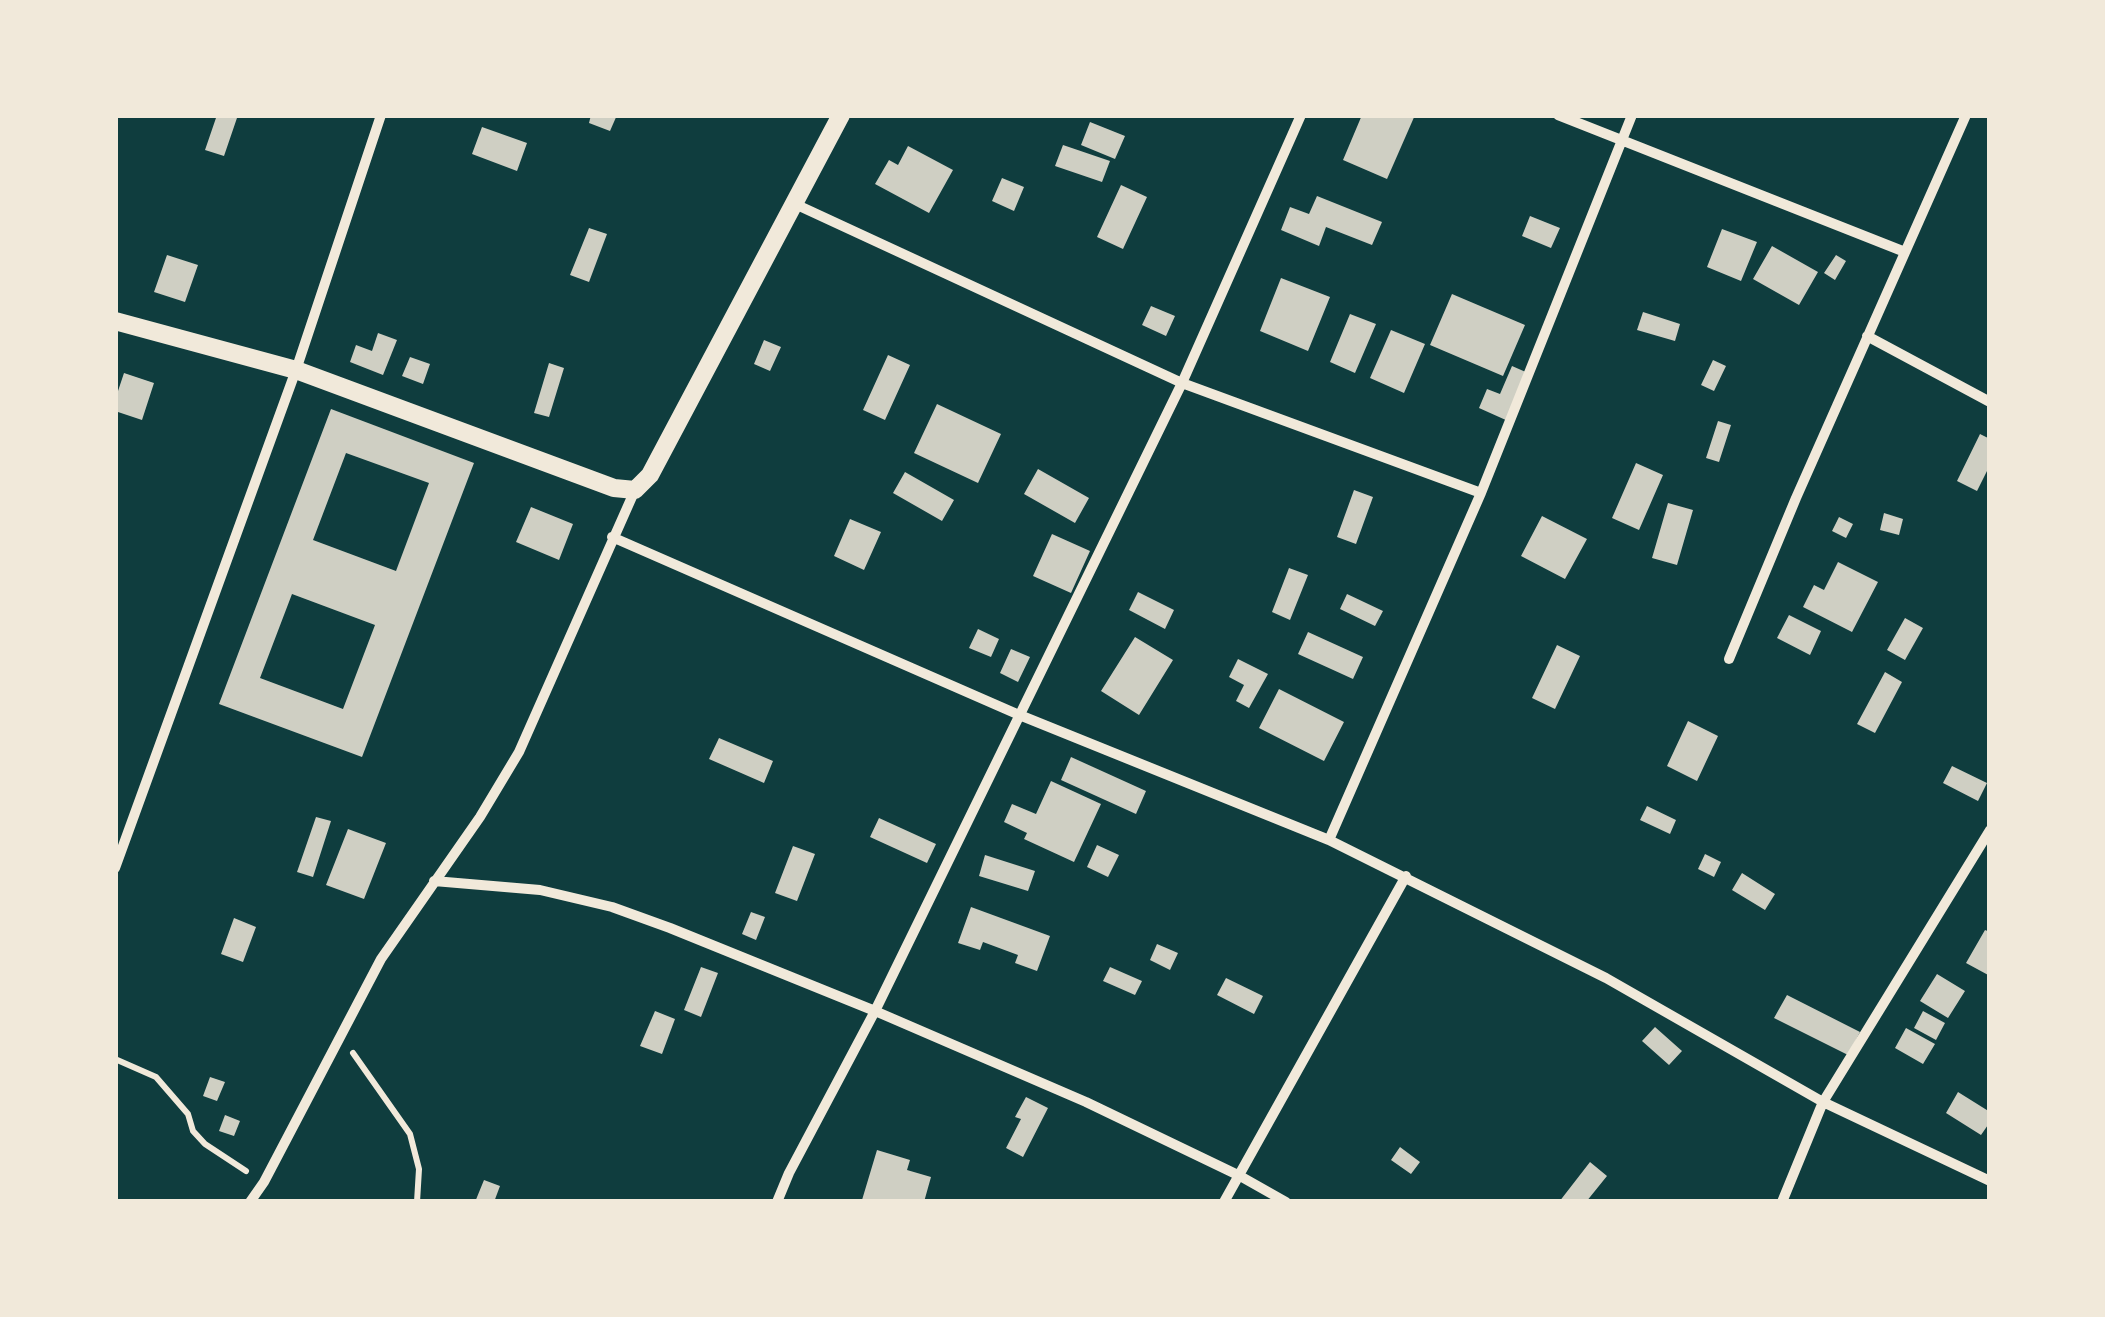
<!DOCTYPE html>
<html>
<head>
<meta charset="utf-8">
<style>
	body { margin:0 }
	#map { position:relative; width:2105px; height:1317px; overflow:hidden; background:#0f3d3e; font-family:"Libre Baskerville",serif }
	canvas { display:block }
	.frame { position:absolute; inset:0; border:118px solid #f1e9da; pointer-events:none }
</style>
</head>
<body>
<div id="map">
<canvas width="2105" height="1317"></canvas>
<div class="frame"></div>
</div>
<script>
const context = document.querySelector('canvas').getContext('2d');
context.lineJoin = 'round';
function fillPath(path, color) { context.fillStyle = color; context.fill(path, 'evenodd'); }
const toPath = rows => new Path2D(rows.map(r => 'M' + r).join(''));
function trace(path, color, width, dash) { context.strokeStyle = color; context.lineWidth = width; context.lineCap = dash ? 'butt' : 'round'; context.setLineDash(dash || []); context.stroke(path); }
fillPath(toPath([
	[217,115,238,115,224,156,205,150],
	[591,115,617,115,610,131,589,123],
	[1362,115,1415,115,1387,179,1343,160],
	[1090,122,1125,136,1115,159,1081,145],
	[482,127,527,143,517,171,472,154],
	[1063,145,1110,161,1102,182,1055,166],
	[908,146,953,170,929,213,875,184,889,160,898,165],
	[1002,178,1024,187,1014,211,992,201],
	[1121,185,1147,197,1123,249,1097,237],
	[1317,196,1382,222,1372,245,1326,227,1319,246,1281,230,1290,207,1309,214],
	[1530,216,1560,228,1551,248,1522,236],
	[589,228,607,234,589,282,570,275],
	[1722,229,1757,242,1741,281,1707,267],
	[1772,246,1818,272,1799,305,1753,279],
	[167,255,198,265,185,302,154,292],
	[1836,255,1846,261,1835,280,1824,273],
	[1281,278,1330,297,1308,351,1260,331],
	[1452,294,1525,325,1503,376,1430,345],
	[1151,306,1175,316,1166,336,1142,325],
	[1643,312,1680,324,1675,341,1637,330],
	[1350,314,1376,324,1355,373,1330,362],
	[1391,330,1425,344,1404,393,1370,378],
	[378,333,397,340,383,375,350,362,356,345,372,351],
	[764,340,781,347,770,371,754,364],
	[888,355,910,365,885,420,863,410],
	[410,357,430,364,423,384,402,376],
	[1713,360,1726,366,1714,391,1701,385],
	[549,363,564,368,549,417,534,413],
	[1512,366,1528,373,1508,421,1479,408,1487,389,1500,394],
	[124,373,154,383,142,420,115,411,115,400],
	[937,404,1001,434,978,483,914,453],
	[331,409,474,463,362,757,219,704],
	[346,453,429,483,396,571,313,540],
	[292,594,375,625,343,709,260,678],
	[1718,421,1731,425,1719,462,1706,458],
	[1980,434,1990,439,1990,465,1977,491,1957,481],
	[1636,463,1663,475,1639,530,1612,518],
	[1038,469,1089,498,1075,523,1024,494],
	[905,472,954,500,942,521,893,493],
	[1354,490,1373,497,1356,544,1337,537],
	[1668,503,1693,510,1677,565,1652,558],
	[531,507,573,524,559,560,516,542],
	[1884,513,1903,519,1899,535,1880,530],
	[1542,516,1587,539,1565,579,1521,556],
	[1839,517,1853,524,1846,538,1832,531],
	[850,519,881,532,864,570,834,556],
	[1052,534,1090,551,1071,593,1033,576],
	[1838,562,1878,582,1852,632,1803,607,1814,585,1824,590],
	[1289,568,1308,575,1290,620,1272,612],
	[1138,592,1174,610,1165,629,1129,610],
	[1347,594,1383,611,1375,626,1340,609],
	[1789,615,1821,631,1810,655,1777,638],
	[1905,618,1923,628,1905,660,1887,650],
	[978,629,999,639,991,657,969,648],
	[1308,632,1363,657,1353,679,1298,654],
	[1135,637,1173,660,1139,715,1101,691],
	[1557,645,1580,656,1555,709,1532,698],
	[1011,649,1030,657,1018,682,1000,673],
	[1238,659,1268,674,1249,708,1236,701,1244,685,1229,677],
	[1885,672,1902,682,1875,733,1857,724],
	[1279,689,1344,722,1324,761,1259,728],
	[1688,721,1718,736,1697,781,1667,766],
	[719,738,773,761,764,783,709,759],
	[1071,757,1146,791,1136,814,1061,780],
	[1952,766,1987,783,1978,801,1943,783],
	[1051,781,1101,804,1074,862,1024,839,1027,833,1004,822,1012,804,1036,814],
	[1647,806,1676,820,1670,834,1640,820],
	[316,817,331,821,313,877,297,872],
	[879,818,936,844,927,863,870,837],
	[348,829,386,843,364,899,326,885],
	[1097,845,1119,855,1108,877,1087,867],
	[793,846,815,854,797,901,775,893],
	[1705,854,1721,862,1714,877,1698,869],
	[985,855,1035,871,1028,891,979,876],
	[1742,873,1775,894,1765,910,1732,890],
	[971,907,1050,936,1037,971,1015,963,1018,955,983,942,980,950,958,943],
	[751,912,765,917,756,940,742,934],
	[234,918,256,927,243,962,221,954],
	[1985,930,1990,932,1990,976,1966,963],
	[1157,944,1178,953,1170,970,1150,960],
	[701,967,718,973,701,1017,684,1010],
	[1110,967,1142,981,1135,995,1103,981],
	[1937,974,1965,991,1948,1018,1920,1001],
	[1226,978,1263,996,1254,1014,1217,995],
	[1787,995,1860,1032,1848,1055,1774,1018],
	[655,1011,675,1019,662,1054,640,1046],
	[1923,1011,1945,1023,1936,1040,1914,1028],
	[1655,1027,1682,1051,1669,1065,1642,1041],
	[1906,1028,1935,1044,1923,1064,1895,1048],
	[210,1077,225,1082,217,1101,203,1096],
	[1958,1092,1990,1112,1990,1122,1981,1135,1946,1113],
	[1026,1097,1048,1108,1023,1157,1006,1148,1021,1119,1015,1117],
	[225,1115,240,1121,234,1136,219,1131],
	[1400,1147,1420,1162,1411,1174,1391,1160],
	[877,1150,910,1160,907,1170,931,1177,924,1202,862,1200],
	[1590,1162,1607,1176,1586,1202,1559,1202],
	[484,1180,500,1186,494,1202,475,1202]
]), '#cfcfc3');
trace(toPath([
	[353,1053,410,1134,419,1169,417,1202],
	[115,1059,156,1077,188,1114,193,1131,205,1144,246,1171]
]), '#f1e9da', 6);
trace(toPath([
	[1558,115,1905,252],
	[795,204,1182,383,1481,493],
	[1867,336,1990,402],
	[612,537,1017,714,1329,840,1606,978,1823,1102,1990,1181],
	[1729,659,1796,498,1966,115],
	[1329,840,1481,493,1632,115],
	[115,868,296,370,381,115],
	[434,881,540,890,612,907,670,928,875,1011,1086,1102,1240,1176,1286,1202],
	[250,1202,264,1182,381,959,480,817,519,752,635,490],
	[777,1202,789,1173,875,1011,1182,383,1301,115],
	[1224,1202,1406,876],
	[1782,1202,1823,1102,1990,830]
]), '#f1e9da', 10);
trace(toPath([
	[115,321,296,370,614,488,635,490,650,475,841,115]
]), '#f1e9da', 18);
</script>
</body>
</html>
